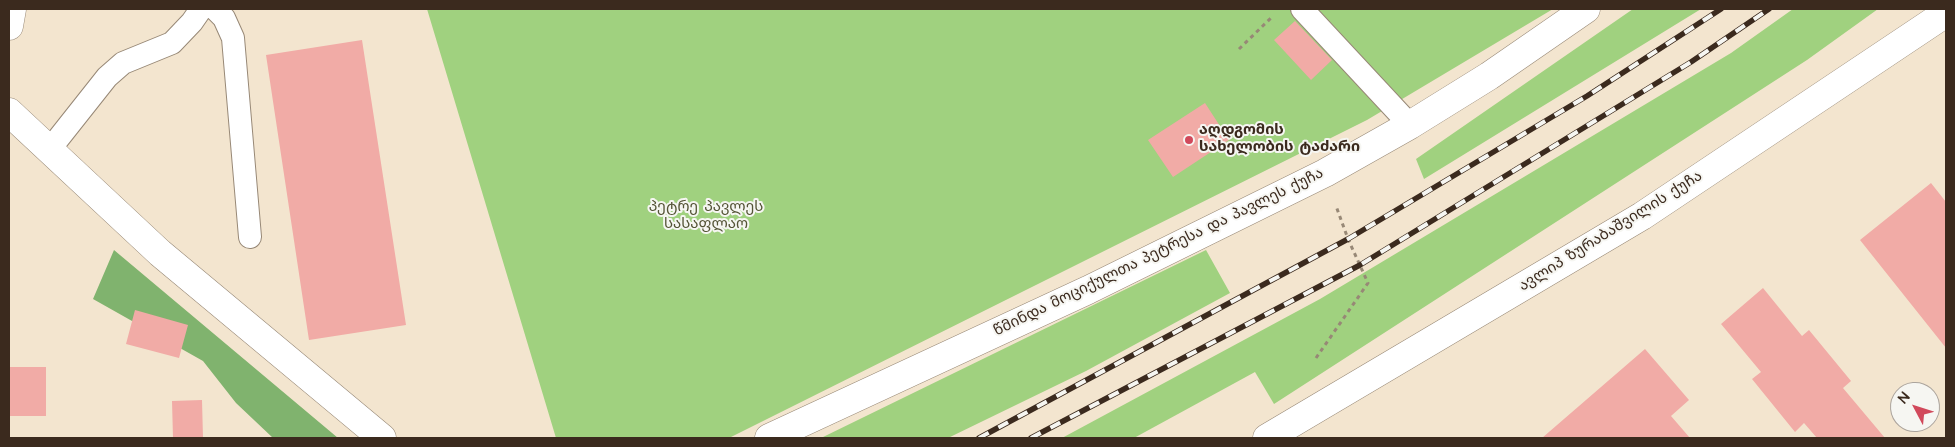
<!DOCTYPE html>
<html>
<head>
<meta charset="utf-8">
<style>
	body { margin:0 }
	#map { position:relative; width:1955px; height:447px; overflow:hidden; background:#f3e5cf; font-family:"Architects Daughter",sans-serif }
	canvas { display:block }
	.frame { position:absolute; inset:0; border:10px solid #3b2a1e; pointer-events:none }
	.north { position:absolute; left:1890px; top:382px; width:50px; height:50px; box-sizing:border-box; background:#f6f6f2; border:1px solid #aba49d; border-radius:50%; rotate:310deg; font-size:14px; font-weight:700; line-height:20px; text-align:center; color:#3b2a1e }
	.north::after { content:''; display:block; margin:auto; width:18px; height:22px; background:#d1495b; clip-path:polygon(50% 0,100% 100%,50% 72%,0 100%) }
</style>
</head>
<body>
<div id="map">
<canvas width="1955" height="447"></canvas>
<div class="frame"></div>
<div class="north">N</div>
</div>
<script>
const context = document.querySelector('canvas').getContext('2d');
context.lineJoin = 'round';
function fillPath(path, color) { context.fillStyle = color; context.fill(path, 'evenodd'); }
const toPath = rows => new Path2D(rows.map(r => 'M' + r).join(''));
function trace(path, color, width, dash) { context.strokeStyle = color; context.lineWidth = width; context.lineCap = dash ? 'butt' : 'round'; context.setLineDash(dash || []); context.stroke(path); }
function label(font, color, halo, rows, align = 'center') {
  context.font = font + ' "Architects Daughter","Noto Sans Georgian",sans-serif'; context.lineWidth = 4; context.setLineDash([]); context.textBaseline = 'middle'; context.strokeStyle = halo; context.fillStyle = color; for (const [text, x, y, turn = 0] of rows) {
    context.save(); context.translate(x, y); context.rotate((+turn || 0) * Math.PI / 180); context.textAlign = isNaN(turn) ? turn : align; if (halo) context.strokeText(text, 0, 0); context.fillText(text, 0, 0); context.restore();
  }
}
fillPath(toPath([
	[427,9,1553,9,1367,120,729,438,556,438],
	[1633,9,1701,9,1424,179,1416,159],
	[1793,9,1878,9,1807,60,1274,404,1255,372,1134,438,1062,438,1320,299,1731,53],
	[1206,250,1230,293,1086,371,948,438,821,438]
]), '#a0d17f');
fillPath(toPath([
	[114,250,338,438,273,438,236,403,203,361,93,299]
]), '#80b36e');
fillPath(toPath([
	[1295,21,1332,60,1311,80,1274,40],
	[362,40,406,325,309,340,266,55],
	[1205,103,1229,140,1173,177,1148,140],
	[1931,183,1946,202,1946,348,1860,240],
	[1763,288,1802,336,1809,330,1851,381,1843,388,1885,438,1817,438,1804,423,1795,432,1752,379,1761,372,1721,324],
	[135,310,188,325,179,358,126,344],
	[1645,349,1689,400,1671,416,1690,438,1542,438],
	[9,367,46,367,46,416,9,416],
	[202,400,203,438,173,438,172,401]
]), '#f1aba6');
const service = toPath([
	[215,9,224,18,233,38,250,237],
	[1302,9,1410,125],
	[50,149,107,77,123,63,172,43,192,22,201,9]
]);
const minor = toPath([
	[9,26,12,9],
	[9,112,160,253,382,438],
	[769,438,1088,290,1325,173,1410,125,1489,76,1586,9]
]);
const tertiary = toPath([
	[1267,438,1642,216,1946,13]
]);
trace(service, '#978876', 24);
trace(minor, '#978876', 29);
trace(tertiary, '#978876', 29);
trace(toPath([
	[1239,49,1273,16],
	[1316,358,1368,283,1348,239,1336,206]
]), '#978876', 3, [4, 4]);
trace(service, '#fff', 22);
trace(minor, '#fff', 28);
trace(tertiary, '#fff', 28);
const rail = toPath([
	[979,438,1348,239,1587,96,1721,9],
	[1031,438,1360,265,1691,62,1769,9]
]);
trace(rail, '#3b2a1e', 5.5);
trace(rail, '#f6f6f2', 4, [11]);
for (const [x, y, r, color] of [
	[1189,140,5,"#d1495b"]
]) { const dot = new Path2D(); dot.arc(x, y, r, 0, 2 * Math.PI); context.fillStyle = color; context.fill(dot); trace(dot, '#f6f6f2', 2); }
label('bold 15px', '#3b2a1e', '#f6f6f2', [
	["აღდგომის",1199,131],
	["სახელობის ტაძარი",1199,148]
], 'left');
label('15px', '#545436', '#f6f6f2', [
	["პეტრე პავლეს",706,208],
	["სასაფლაო",706,225]
]);
label('15px', '#3b2a1e', '#f6f6f2', [
	["ავლიპ ზურაბაშვილის ქუჩა",1611,232,-32],
	["წმინდა მოციქულთა პეტრესა და პავლეს ქუჩა",1159,253,-26]
]);
</script>
</body>
</html>
